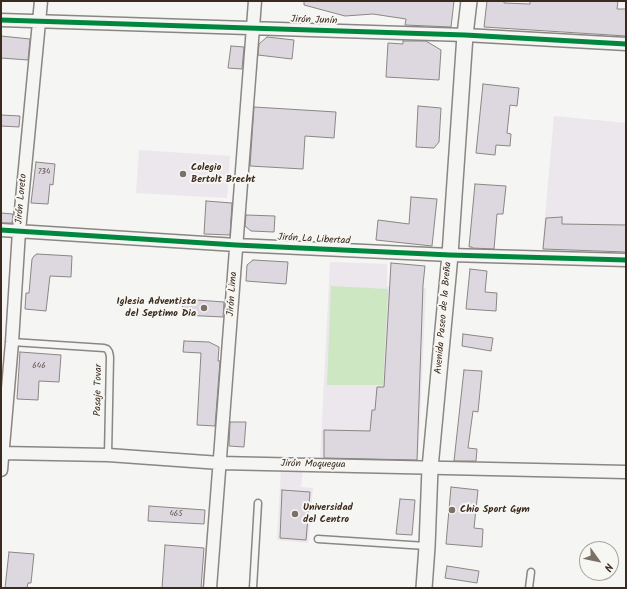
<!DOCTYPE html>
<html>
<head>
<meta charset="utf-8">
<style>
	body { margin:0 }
	#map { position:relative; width:627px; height:589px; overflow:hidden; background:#f5f5f3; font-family:Kalam,sans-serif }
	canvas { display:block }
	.frame { position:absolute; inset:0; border:2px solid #3b2a1e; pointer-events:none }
	.north { position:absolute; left:579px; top:541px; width:40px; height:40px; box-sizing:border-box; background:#f6f6f2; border:1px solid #aba49d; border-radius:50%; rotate:123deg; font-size:11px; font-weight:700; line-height:16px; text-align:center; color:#3b2a1e }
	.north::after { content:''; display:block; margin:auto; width:14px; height:18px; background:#7c7169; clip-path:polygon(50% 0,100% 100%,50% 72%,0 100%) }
</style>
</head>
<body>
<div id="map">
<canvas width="627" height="589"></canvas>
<div class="frame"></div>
<div class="north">N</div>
</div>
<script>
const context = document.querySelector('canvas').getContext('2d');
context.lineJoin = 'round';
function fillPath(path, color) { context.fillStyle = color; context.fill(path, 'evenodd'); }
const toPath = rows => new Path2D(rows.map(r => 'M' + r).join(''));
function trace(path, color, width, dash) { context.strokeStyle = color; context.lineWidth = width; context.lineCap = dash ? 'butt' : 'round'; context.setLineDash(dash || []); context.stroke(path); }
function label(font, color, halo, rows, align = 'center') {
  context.font = font + ' Kalam,sans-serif'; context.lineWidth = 4; context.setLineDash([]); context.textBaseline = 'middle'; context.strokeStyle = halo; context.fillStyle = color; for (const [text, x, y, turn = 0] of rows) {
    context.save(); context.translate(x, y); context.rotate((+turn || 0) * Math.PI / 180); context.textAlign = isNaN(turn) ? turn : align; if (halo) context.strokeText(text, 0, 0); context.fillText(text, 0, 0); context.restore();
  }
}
fillPath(toPath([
	[554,116,626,123,626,253,542,250],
	[139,150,230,156,227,198,136,193],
	[330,262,387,264,387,286,426,288,418,465,320,461],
	[281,470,303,471,301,487,313,488,308,543,277,540]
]), '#ebe7ec');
fillPath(toPath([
	[331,286,388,289,383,385,327,385]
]), '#cde7c2');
const building = toPath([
	[304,1,454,1,451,27,405,25,406,19,373,14,345,16,304,5,304,1],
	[487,1,504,1,504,3,530,4,530,1,618,1,617,9,626,9,626,36,484,27,487,1],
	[1,36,30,39,28,60,1,58,1,36],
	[267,37,294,40,292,59,258,55,259,44,267,37],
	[403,41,426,41,441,50,439,80,386,77,388,43,403,44,403,41],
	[231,46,244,47,242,69,228,68,231,46],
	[483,84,519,88,517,106,510,105,507,133,511,134,510,146,496,145,495,155,476,153,483,84],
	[418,106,441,108,439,142,434,148,416,147,418,106],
	[254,107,336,112,334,138,305,136,303,169,250,166,254,107],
	[1,115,20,116,19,127,1,126,1,115],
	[36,162,55,164,53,185,50,184,48,204,31,203,36,162],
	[475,184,506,186,503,214,497,214,494,249,472,248,472,247,469,247,475,184],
	[411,197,437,199,432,246,376,240,378,220,409,224,411,197],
	[206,201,232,203,230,235,204,234,206,201],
	[1,213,13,214,12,223,1,223,1,213],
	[246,215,275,216,274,232,251,231,245,226,246,215],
	[562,217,562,224,626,225,626,252,543,249,546,218,562,217],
	[37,254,72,256,71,277,50,276,46,311,25,309,26,293,29,293,32,259,34,256,37,254],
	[253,260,288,262,286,284,246,281,247,265,253,260],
	[391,263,425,266,423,285,417,460,324,458,324,430,370,431,372,410,375,410,377,387,384,387,391,263],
	[470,269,487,271,485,292,497,293,496,311,466,309,470,269],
	[183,299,224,302,223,317,182,315,183,299],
	[463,334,493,338,491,351,462,346,463,334],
	[184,341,209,342,219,347,218,361,220,361,215,426,197,425,201,353,183,352,184,341],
	[20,352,61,355,59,382,39,381,38,400,17,399,20,352],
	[464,370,482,371,478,412,473,411,468,448,477,449,476,461,454,461,464,370],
	[230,422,246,422,244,447,229,446,230,422],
	[451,487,478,490,474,528,483,529,482,547,446,544,451,487],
	[282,490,310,492,306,540,280,538,282,490],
	[400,499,415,500,412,535,396,534,400,499],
	[149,506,205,510,204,524,148,521,149,506],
	[165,545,204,548,201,588,162,588,165,545],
	[9,552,34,554,31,583,28,583,27,588,5,588,9,552],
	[447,566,479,571,477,583,445,578,447,566]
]);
fillPath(building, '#ddd8e0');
trace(building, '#8a8683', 1);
const service = toPath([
	[12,342,104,348,107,349,109,352,110,357,108,455],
	[318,539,426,546],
	[253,588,258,503],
	[529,588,531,572]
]);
const minor = toPath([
	[1,20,465,35,626,44],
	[1,230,236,245,450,255,626,260],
	[1,453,108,455,220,463,626,472],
	[1,470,12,342,19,231,41,1],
	[210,588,255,1]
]);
const tertiary = toPath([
	[424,588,427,547,430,468,450,255,465,35,469,1]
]);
trace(service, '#8a8683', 9);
trace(minor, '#8a8683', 15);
trace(tertiary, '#8a8683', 18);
trace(service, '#f5f5f3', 6);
trace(minor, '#f5f5f3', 12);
trace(tertiary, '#f5f5f3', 15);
trace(toPath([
	[1,20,465,35,626,44],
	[1,230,236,245,450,255,626,260]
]), '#00873e', 5);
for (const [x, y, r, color] of [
	[183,174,4,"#7c7169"],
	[204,308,4,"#7c7169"],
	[452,510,4,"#7c7169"],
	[295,514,4,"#7c7169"]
]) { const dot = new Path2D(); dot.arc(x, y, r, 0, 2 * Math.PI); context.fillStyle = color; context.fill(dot); trace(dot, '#f6f6f2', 1.5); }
label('8px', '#64564e', null, [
	["734",44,173],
	["646",39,367],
	["465",176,515]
]);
label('10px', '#3b2a1e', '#f6f6f2', [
	["Jirón Junín",314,21,2],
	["Jirón Loreto",22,199,-85],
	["Jirón La Libertad",314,240,3],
	["Jirón Lima",233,294,-86],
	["Avenida Paseo de la Breña",444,318,-85],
	["Pasaje Tovar",99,390,-89],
	["Jirón Moquegua",313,465,1]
]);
label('bold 10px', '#3b2a1e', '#f6f6f2', [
	["Colegio",191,168],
	["Bertolt Brecht",191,180],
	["Iglesia Adventista",196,302,"right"],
	["del Septimo Dia",196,314,"right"],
	["Universidad",303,508],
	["del Centro",303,520],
	["Chio Sport Gym",460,510]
], 'left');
</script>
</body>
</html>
